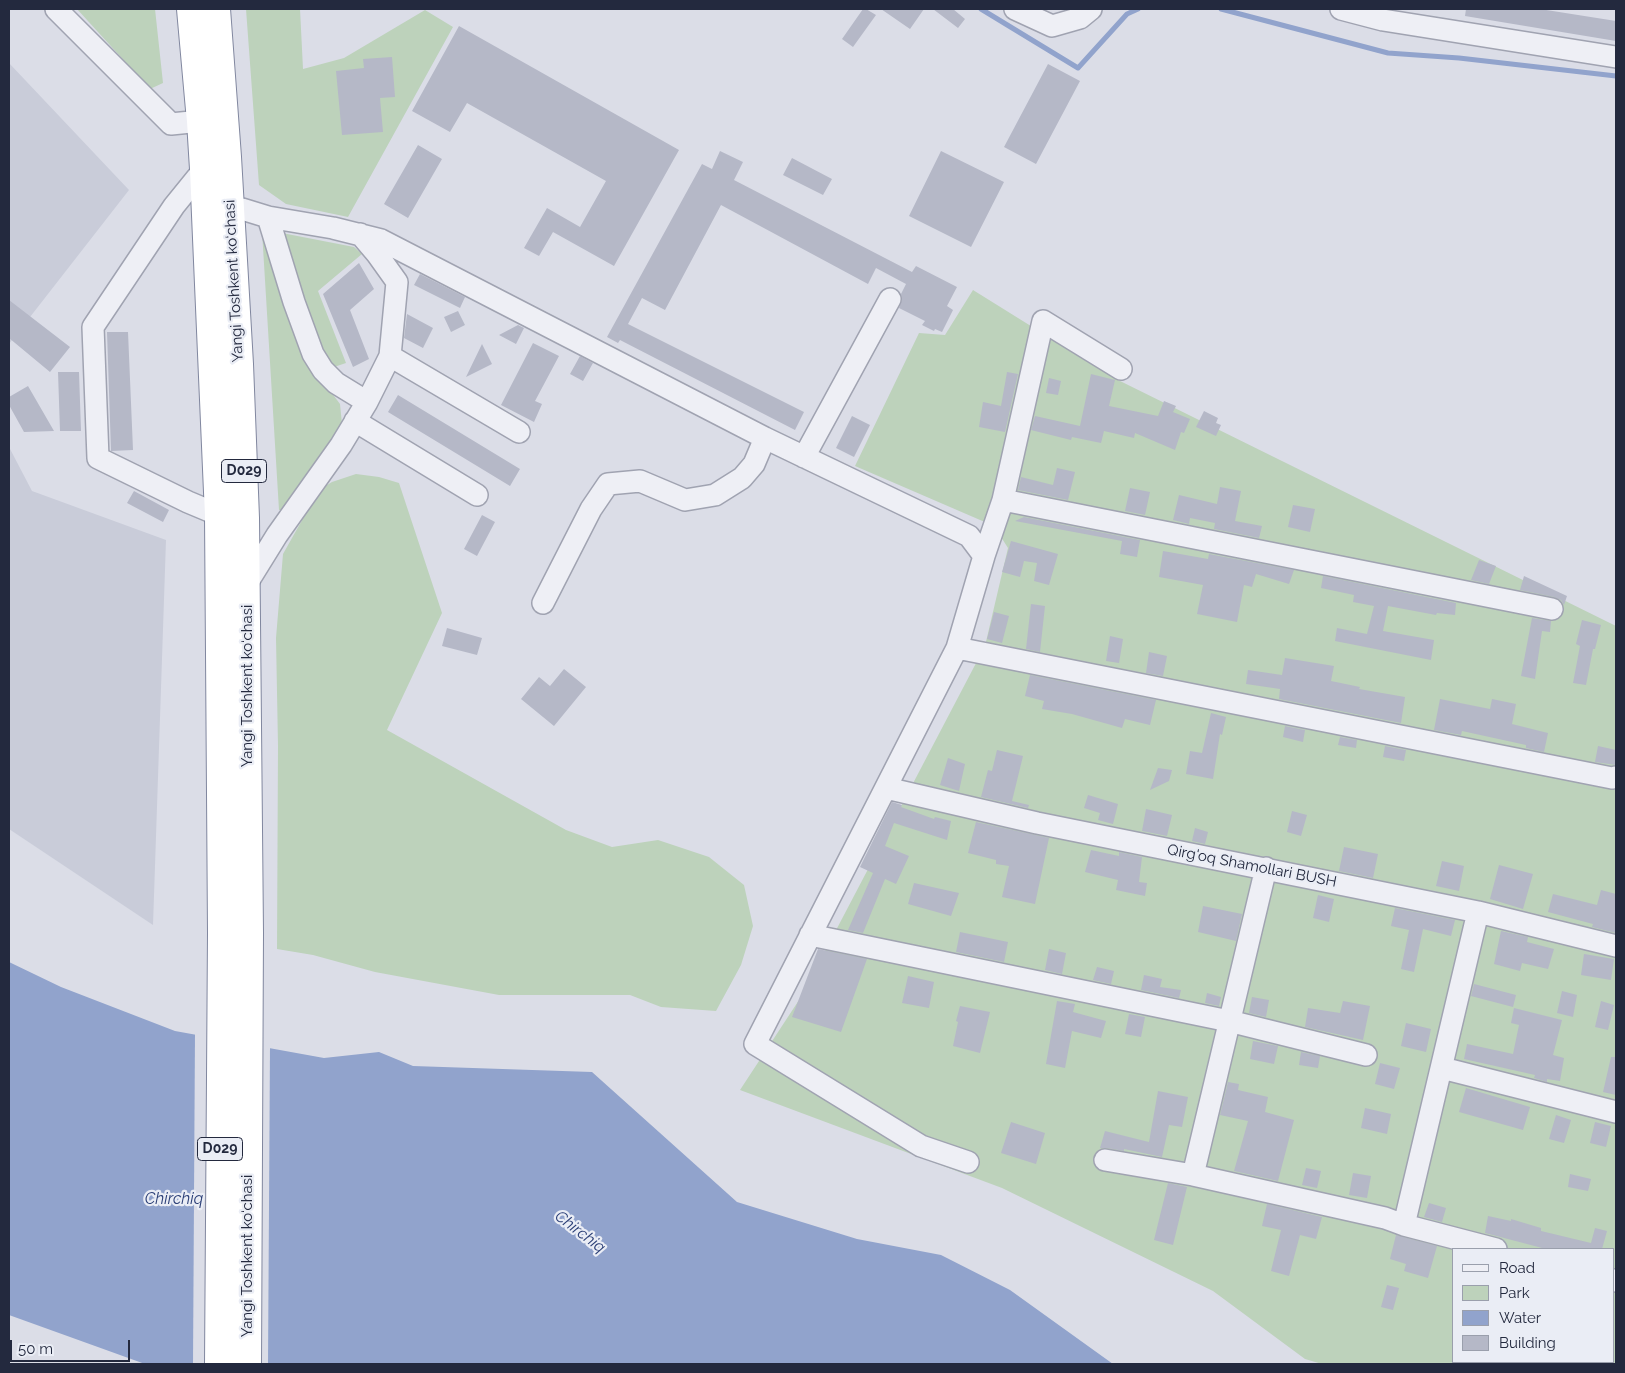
<!DOCTYPE html>
<html>
<head>
<meta charset="utf-8">
<style>
	body { margin:0 }
	#map { position:relative; width:1625px; height:1373px; overflow:hidden; background:#dbdde7; font-family:Raleway,sans-serif }
	canvas { display:block }
	.frame { position:absolute; inset:0; border:10px solid #23293e; pointer-events:none }
	.legend { position:absolute; left:1452px; top:1248px; width:162px; height:115px; box-sizing:border-box; background:#eaedf5; border:1px solid #9a9fac; margin:0; padding:6px 9px; list-style:none; font-size:15px; color:#23293e }
	.legend li { display:flex; align-items:center; gap:10px; height:25px }
	.legend b { width:25px; border:1px solid #9a9fac }
	.scale { position:absolute; left:10px; top:1340px; width:120px; height:22px; box-sizing:border-box; border:2px solid #23293e; border-top:0; padding-left:6px; font-size:15px; line-height:18px; white-space:nowrap; color:#23293e; -webkit-text-stroke:4px #eaedf5; paint-order:stroke }
</style>
</head>
<body>
<div id="map">
<canvas width="1625" height="1373"></canvas>
<div class="frame"></div>
<ul class="legend">
<li><b style="height:6px;background:#eeeff5"></b>Road</li>
<li><b style="height:14px;background:#bdd2bb"></b>Park</li>
<li><b style="height:14px;background:#91a3cc"></b>Water</li>
<li><b style="height:14px;background:#b5b8c7"></b>Building</li>
</ul>
<div class="scale">50 m</div>
</div>
<script>
const context = document.querySelector('canvas').getContext('2d');
context.lineJoin = 'round';
function fillPath(path, color) { context.fillStyle = color; context.fill(path, 'evenodd'); }
const toPath = rows => new Path2D(rows.map(r => 'M' + r).join(''));
function trace(path, color, width, dash) { context.strokeStyle = color; context.lineWidth = width; context.lineCap = dash ? 'butt' : 'round'; context.setLineDash(dash || []); context.stroke(path); }
function label(font, color, halo, rows, align = 'center') {
  context.font = font + ' Raleway,sans-serif'; context.lineWidth = 4.5; context.setLineDash([]); context.textBaseline = 'middle'; context.strokeStyle = halo; context.fillStyle = color; for (const [text, x, y, turn = 0] of rows) {
    context.save(); context.translate(x, y); context.rotate((+turn || 0) * Math.PI / 180); context.textAlign = isNaN(turn) ? turn : align; if (halo) context.strokeText(text, 0, 0); context.fillText(text, 0, 0); context.restore();
  }
}
fillPath(toPath([
	[9,63,129,190,9,344],
	[9,447,32,491,166,540,153,925,9,829]
]), '#c9ccd9');
fillPath(toPath([
	[77,9,155,9,163,83,150,89],
	[246,9,300,9,303,69,344,58,425,10,453,27,348,217,286,204,259,185],
	[262,231,319,376,340,404,342,424,283,510,279,510],
	[282,233,354,247,362,254,318,291,346,363,334,367,318,340],
	[973,290,1116,379,1616,626,1616,1364,1322,1364,1305,1359,1213,1291,1002,1188,740,1090,801,997,985,646,1008,548,994,526,855,466,919,333,945,335],
	[1454,1249,1614,1249,1614,1362,1454,1362],
	[356,474,379,477,399,483,442,613,387,730,566,830,612,847,658,840,709,857,744,885,753,926,741,965,716,1011,661,1007,630,995,499,995,375,972,313,955,277,949,278,746,276,638,283,554,319,490,332,482]
]), '#bdd2bb');
fillPath(toPath([
	[9,962,61,987,175,1031,324,1058,379,1052,413,1066,592,1072,737,1202,857,1239,941,1255,1010,1290,1113,1364,145,1364,9,1315]
]), '#91a3cc');
fillPath(toPath([
	[195,1032,270,1046,268,1364,193,1364]
]), '#dbdde7');
trace(toPath([
	[981,9,1078,68,1127,14,1138,9],
	[1221,9,1388,53,1459,58,1616,76]
]), '#91a3cc', 5);
fillPath(toPath([
	[863,9,866,9,876,15,853,47,842,39],
	[881,9,924,9,910,29],
	[933,9,953,9,965,19,958,28],
	[1466,9,1540,9,1616,21,1616,41,1465,16],
	[459,26,679,150,614,266,553,232,539,256,524,248,547,208,580,227,606,181,467,103,450,132,412,111],
	[392,57,395,97,380,98,383,132,342,135,336,71,364,68,363,59],
	[1048,64,1080,81,1036,164,1004,147],
	[418,145,442,159,408,218,384,204],
	[720,151,743,162,734,180,912,272,916,266,957,287,947,306,953,310,942,332,935,329,934,331,922,325,925,321,899,308,902,299,901,294,906,284,876,268,868,284,721,205,665,310,642,298,628,324,804,412,795,430,620,340,618,343,607,337,702,164,712,169],
	[941,151,1004,182,971,247,909,216],
	[792,158,832,179,823,195,783,175],
	[359,263,374,289,350,310,369,359,353,367,323,294],
	[420,274,465,297,460,308,414,285],
	[9,300,70,347,50,372,9,338],
	[458,311,465,325,451,332,444,317],
	[407,314,433,328,423,348,404,338],
	[518,325,524,328,516,344,499,335],
	[107,332,128,332,133,450,111,451],
	[533,343,559,356,535,401,542,404,534,422,501,405],
	[482,344,492,364,466,377],
	[580,356,593,363,583,381,570,374],
	[58,372,79,372,81,431,60,431],
	[1007,372,1018,374,1005,432,979,427,983,402,1001,406],
	[1091,374,1115,380,1109,406,1158,416,1164,401,1176,406,1173,412,1190,419,1184,433,1181,432,1175,450,1135,433,1134,438,1104,431,1101,443,1072,437,1071,440,1031,430,1035,416,1080,426],
	[1049,378,1061,381,1058,395,1046,393],
	[28,386,54,431,24,432,9,405,9,397],
	[398,395,520,469,510,486,388,412],
	[1204,411,1218,418,1216,423,1221,425,1216,436,1196,427],
	[852,416,870,425,854,457,836,448],
	[1057,468,1075,472,1068,500,1018,490,1021,477,1053,485],
	[1220,487,1241,491,1235,521,1262,526,1259,538,1214,529,1215,523,1190,518,1189,524,1173,520,1179,495,1217,504],
	[1130,488,1150,492,1145,515,1125,511],
	[134,491,169,510,163,522,127,503],
	[1293,505,1315,509,1310,532,1288,527],
	[482,515,495,522,477,556,464,549],
	[1024,517,1140,540,1137,557,1120,554,1122,541,1015,521],
	[1011,541,1058,554,1049,585,1034,581,1037,563,1024,561,1020,577,1002,572],
	[1163,551,1208,559,1209,554,1294,570,1289,584,1256,574,1252,587,1244,585,1237,622,1197,614,1203,585,1159,577],
	[1479,560,1496,566,1489,584,1471,580],
	[1323,576,1456,603,1455,615,1437,613,1436,615,1388,606,1383,631,1434,640,1431,660,1335,641,1337,628,1367,634,1374,606,1353,602,1354,595,1321,588],
	[1524,576,1567,596,1564,605,1561,600,1554,597,1520,590],
	[1031,604,1045,606,1040,652,1026,649],
	[994,612,1009,616,1002,643,987,639],
	[1532,618,1551,621,1550,632,1542,631,1535,679,1521,676],
	[1582,620,1601,625,1595,649,1593,649,1586,685,1573,683,1580,646,1576,644],
	[447,628,482,638,477,655,442,646],
	[1110,636,1123,639,1119,663,1106,661],
	[1149,652,1167,656,1163,676,1146,673],
	[1285,658,1334,666,1331,681,1360,687,1359,689,1405,697,1401,723,1279,699,1280,689,1246,684,1248,670,1282,675],
	[564,669,586,687,554,726,521,699,539,677,550,686],
	[1030,675,1156,700,1150,725,1125,719,1122,728,1072,714,1042,709,1044,701,1025,696],
	[1440,699,1490,709,1492,699,1516,704,1512,724,1548,733,1544,752,1526,748,1526,745,1462,731,1461,735,1434,730],
	[1211,713,1226,717,1222,735,1220,734,1213,779,1186,774,1190,751,1202,753],
	[1285,726,1305,730,1303,742,1283,737],
	[1340,737,1357,740,1356,748,1338,745],
	[1385,746,1406,750,1404,761,1383,757],
	[1598,746,1616,750,1616,765,1595,762],
	[997,750,1023,756,1012,801,1029,805,1028,808,981,797,988,770,992,771],
	[948,758,965,764,959,791,940,785],
	[1158,768,1172,770,1169,781,1150,790],
	[1088,795,1118,804,1113,824,1098,820,1100,813,1084,808],
	[892,802,902,805,901,807,934,819,935,817,951,821,947,840,894,823,885,846,909,856,896,884,885,879,863,933,848,930,873,873,860,867],
	[1146,809,1172,815,1167,836,1142,831],
	[1292,811,1307,815,1301,836,1287,832],
	[976,822,1049,838,1035,904,1002,897,1009,866,996,864,996,860,968,853],
	[1195,828,1208,832,1205,844,1192,841],
	[1344,847,1378,854,1373,878,1339,871],
	[1091,850,1119,856,1119,852,1142,857,1139,882,1147,883,1145,896,1116,890,1118,880,1085,872],
	[1442,861,1464,866,1459,891,1436,886],
	[1499,865,1533,874,1523,909,1490,899],
	[914,883,959,893,951,916,908,904],
	[1601,890,1616,894,1616,933,1592,927,1593,924,1548,912,1553,894,1597,905],
	[1318,895,1334,899,1329,922,1313,918],
	[1203,906,1242,914,1236,941,1198,932],
	[1395,908,1455,920,1451,936,1423,929,1414,972,1401,969,1409,930,1391,926],
	[1501,931,1528,937,1527,942,1554,949,1548,969,1522,963,1520,971,1494,964],
	[960,932,1008,942,1004,962,956,952],
	[818,949,867,959,841,1032,792,1017],
	[1049,949,1066,953,1062,974,1045,970],
	[1584,954,1614,959,1611,980,1581,975],
	[1097,967,1114,971,1111,984,1093,980],
	[1144,975,1162,979,1160,987,1181,990,1179,998,1141,990],
	[908,976,934,982,929,1008,902,1003],
	[1474,984,1516,995,1513,1007,1471,996],
	[1562,991,1577,995,1573,1017,1557,1013],
	[1207,993,1221,997,1219,1006,1205,1003],
	[1252,997,1269,1000,1266,1017,1249,1013],
	[1057,1001,1075,1004,1073,1012,1106,1021,1101,1038,1072,1031,1065,1068,1046,1064],
	[1343,1001,1370,1006,1363,1040,1305,1027,1308,1008,1340,1013],
	[1601,1001,1614,1005,1608,1030,1595,1027],
	[960,1006,990,1012,980,1053,953,1046,958,1022,956,1021],
	[1514,1008,1562,1020,1553,1055,1564,1058,1560,1081,1547,1079,1547,1082,1534,1078,1535,1075,1464,1059,1467,1044,1513,1054,1519,1025,1511,1023],
	[1129,1014,1145,1017,1141,1037,1125,1034],
	[1406,1023,1431,1029,1426,1052,1401,1046],
	[1253,1041,1278,1046,1274,1064,1250,1059],
	[1301,1052,1320,1056,1318,1068,1299,1065],
	[1611,1057,1616,1057,1616,1095,1603,1092],
	[1380,1063,1400,1068,1394,1089,1375,1084],
	[1228,1082,1239,1084,1238,1090,1268,1097,1265,1112,1294,1120,1278,1181,1234,1171,1248,1121,1220,1115],
	[1466,1088,1530,1107,1523,1130,1459,1112],
	[1158,1091,1188,1097,1182,1127,1169,1125,1162,1157,1124,1149,1124,1151,1107,1148,1100,1148,1105,1131,1149,1142],
	[1365,1108,1391,1114,1387,1134,1361,1128],
	[1556,1115,1571,1120,1564,1143,1549,1139],
	[1011,1122,1045,1133,1036,1164,1001,1153],
	[1595,1122,1611,1126,1606,1147,1590,1143],
	[1306,1168,1321,1171,1317,1188,1302,1185],
	[1353,1173,1371,1176,1367,1198,1349,1195],
	[1570,1174,1591,1179,1588,1191,1568,1187],
	[1168,1183,1187,1187,1173,1245,1154,1240],
	[1429,1203,1446,1208,1442,1222,1424,1217],
	[1267,1204,1322,1217,1316,1239,1300,1235,1289,1276,1271,1271,1281,1230,1262,1226],
	[1488,1216,1511,1221,1511,1219,1541,1228,1541,1231,1591,1243,1595,1228,1607,1231,1602,1249,1546,1249,1485,1233],
	[1396,1235,1437,1246,1428,1278,1404,1271,1406,1264,1390,1259],
	[1387,1285,1399,1288,1393,1310,1381,1307]
]), '#b5b8c7');
const minor = toPath([
	[56,9,171,124,201,121],
	[1015,9,1052,26,1080,18,1091,9],
	[1341,9,1383,20,1616,57],
	[204,169,174,206,93,327,98,458,188,502,219,515],
	[230,210,242,209,268,217,333,228,381,240,765,438,969,536,984,556],
	[360,234,377,254,397,282,390,356],
	[367,402,390,356,519,432],
	[355,421,477,495],
	[804,457,890,299],
	[1003,500,1552,609],
	[246,585,277,535,341,445,367,402,336,383,323,370,313,354,294,302,268,217],
	[543,603,591,509,608,484,640,481,685,500,715,495,742,478,754,464,765,438],
	[957,648,1612,778,1616,777],
	[886,788,1037,823,1478,912,1616,946],
	[810,935,1229,1021,1366,1055],
	[1442,1068,1616,1112],
	[1105,1160,1193,1175,1385,1218,1404,1225,1496,1249],
	[968,1162,921,1146,755,1044,957,648,984,556,1003,500,1043,321,1121,369],
	[1193,1175,1266,868],
	[1404,1225,1478,912],
	[1614,1280,1616,1281]
]);
const highway = toPath([
	[191,9,201,121,204,169,219,515,222,933,219,1364],
	[216,9,227,157,239,364,245,518,249,933,247,1364]
]);
trace(minor, '#a0a3b1', 24);
trace(highway, '#81879f', 30);
trace(minor, '#eeeff5', 21);
trace(highway, '#fff', 28);
for (const [x, y, w] of [
	[244,471,45],
	[220,1149,45]
]) { const box = new Path2D(); box.roundRect(x - w / 2, y - 11.5, w, 23, 4); context.fillStyle = '#eaedf5'; context.fill(box); trace(box, '#23293e', 1); }
label('bold 14px', '#23293e', null, [
	["D029",244,471],
	["D029",220,1149]
]);
label('15px', '#23293e', '#eaedf5', [
	["Yangi Toshkent ko‘chasi",234,281,-93],
	["Yangi Toshkent ko‘chasi",247,686,-90],
	["Qirg'oq Shamollari BUSH",1252,866,11],
	["Yangi Toshkent ko‘chasi",247,1256,-90]
]);
label('italic 16px', '#2a3e76', '#eaedf5', [
	["Chirchiq",174,1199],
	["Chirchiq",580,1232,37]
]);
</script>
</body>
</html>
